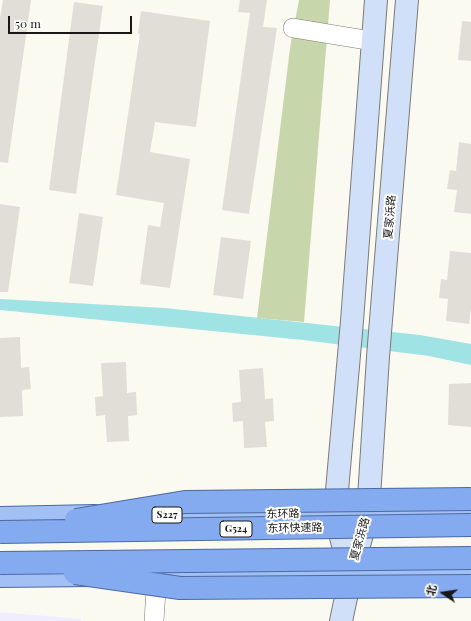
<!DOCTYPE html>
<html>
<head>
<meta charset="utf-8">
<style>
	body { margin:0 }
	#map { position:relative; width:471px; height:621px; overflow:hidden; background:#fbfaf1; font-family:"Playfair Display","Noto Sans SC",serif }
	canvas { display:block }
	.north { position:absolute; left:423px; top:573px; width:40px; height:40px; -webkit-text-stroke:3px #fff; paint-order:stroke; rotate:283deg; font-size:11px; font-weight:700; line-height:16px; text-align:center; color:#191815 }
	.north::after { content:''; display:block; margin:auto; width:14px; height:18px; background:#191815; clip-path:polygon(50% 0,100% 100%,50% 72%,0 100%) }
	.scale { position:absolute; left:8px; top:16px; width:124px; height:18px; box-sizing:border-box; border:2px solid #191815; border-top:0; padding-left:5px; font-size:12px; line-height:14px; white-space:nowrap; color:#191815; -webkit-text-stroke:3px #fff; paint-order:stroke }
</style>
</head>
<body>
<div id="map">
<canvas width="471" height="621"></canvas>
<div class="north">北</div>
<div class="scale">50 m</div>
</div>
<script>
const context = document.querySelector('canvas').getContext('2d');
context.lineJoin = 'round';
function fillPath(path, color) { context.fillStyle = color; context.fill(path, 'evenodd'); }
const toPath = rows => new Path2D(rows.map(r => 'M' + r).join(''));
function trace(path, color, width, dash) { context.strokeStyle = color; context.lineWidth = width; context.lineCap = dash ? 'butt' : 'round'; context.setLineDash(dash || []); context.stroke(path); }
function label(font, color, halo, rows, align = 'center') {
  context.font = font + ' "Playfair Display","Noto Sans SC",serif'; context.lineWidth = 4; context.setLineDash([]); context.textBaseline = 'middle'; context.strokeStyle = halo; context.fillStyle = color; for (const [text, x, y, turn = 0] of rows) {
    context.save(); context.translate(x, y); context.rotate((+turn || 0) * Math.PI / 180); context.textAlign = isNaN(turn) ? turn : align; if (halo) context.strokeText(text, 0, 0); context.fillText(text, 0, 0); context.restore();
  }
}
fillPath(toPath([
	[0,612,81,619,81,621,0,621]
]), '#f0edff');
fillPath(toPath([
	[299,0,330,0,304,322,257,318,290,48]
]), '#c8d6ab');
fillPath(toPath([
	[0,299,165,308,420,335,471,344,471,365,429,356,303,340,0,310]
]), '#9fe3e4');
fillPath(toPath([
	[3,0,31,0,8,163,0,162,0,18],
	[240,0,267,0,263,27,277,28,249,214,222,210,250,13,238,12],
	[74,2,103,6,76,194,49,190],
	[141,11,210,21,196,127,155,122,150,152,190,159,170,288,140,284,148,225,160,227,164,203,116,195,140,34,138,34],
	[462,21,471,22,471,61,458,60],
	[459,142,471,144,471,214,454,212,457,190,447,189,450,170,456,171],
	[0,204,20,207,8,292,0,292],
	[79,213,103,217,93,286,69,283],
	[221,237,251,241,243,299,213,295],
	[450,251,471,253,471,309,469,324,446,321,448,299,439,298,441,279,447,280],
	[20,337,21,368,29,367,31,389,22,390,23,416,0,417,0,338],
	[126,362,127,393,136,392,137,415,128,416,129,441,107,442,105,415,96,416,95,397,103,396,101,363],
	[263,368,265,399,273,398,274,421,265,422,267,447,244,448,243,421,233,422,232,403,241,402,239,370],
	[471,383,471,427,448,425,449,384]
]), '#e0ded6');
const minor = toPath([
	[293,28,372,41],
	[154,621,157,575]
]);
const secondary = toPath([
	[350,573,335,513,352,321,376,0],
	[341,621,351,574,368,513,378,357,407,0]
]);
const primary = toPath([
	[141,516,471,512],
	[0,518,95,516],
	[138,575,471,573],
	[0,576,94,575]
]);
trace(minor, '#7c7a73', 20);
trace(secondary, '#7c7a73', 24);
trace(primary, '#4a6aa1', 24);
trace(minor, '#fff', 19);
trace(secondary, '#d1e0f9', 22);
trace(primary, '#a3c0f4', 22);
const trunkBridge = toPath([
	[76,520,185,502,471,499],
	[0,532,471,525],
	[0,563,471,558],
	[75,573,180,588,471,586]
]);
trace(trunkBridge, '#4a6aa1', 24, []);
trace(trunkBridge, '#84abf0', 22);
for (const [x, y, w] of [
	[167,515,30],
	[236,529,32]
]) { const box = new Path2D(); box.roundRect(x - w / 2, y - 8, w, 16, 3); context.fillStyle = '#fff'; context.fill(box); trace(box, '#191815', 1); }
label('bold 10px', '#191815', null, [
	["S227",167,515],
	["G524",236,529]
]);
label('11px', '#191815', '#fff', [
	["夏家浜路",390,217,-85],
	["东环路",283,514,-1],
	["东环快速路",295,528,-1],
	["夏家浜路",360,539,-74]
]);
</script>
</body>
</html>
